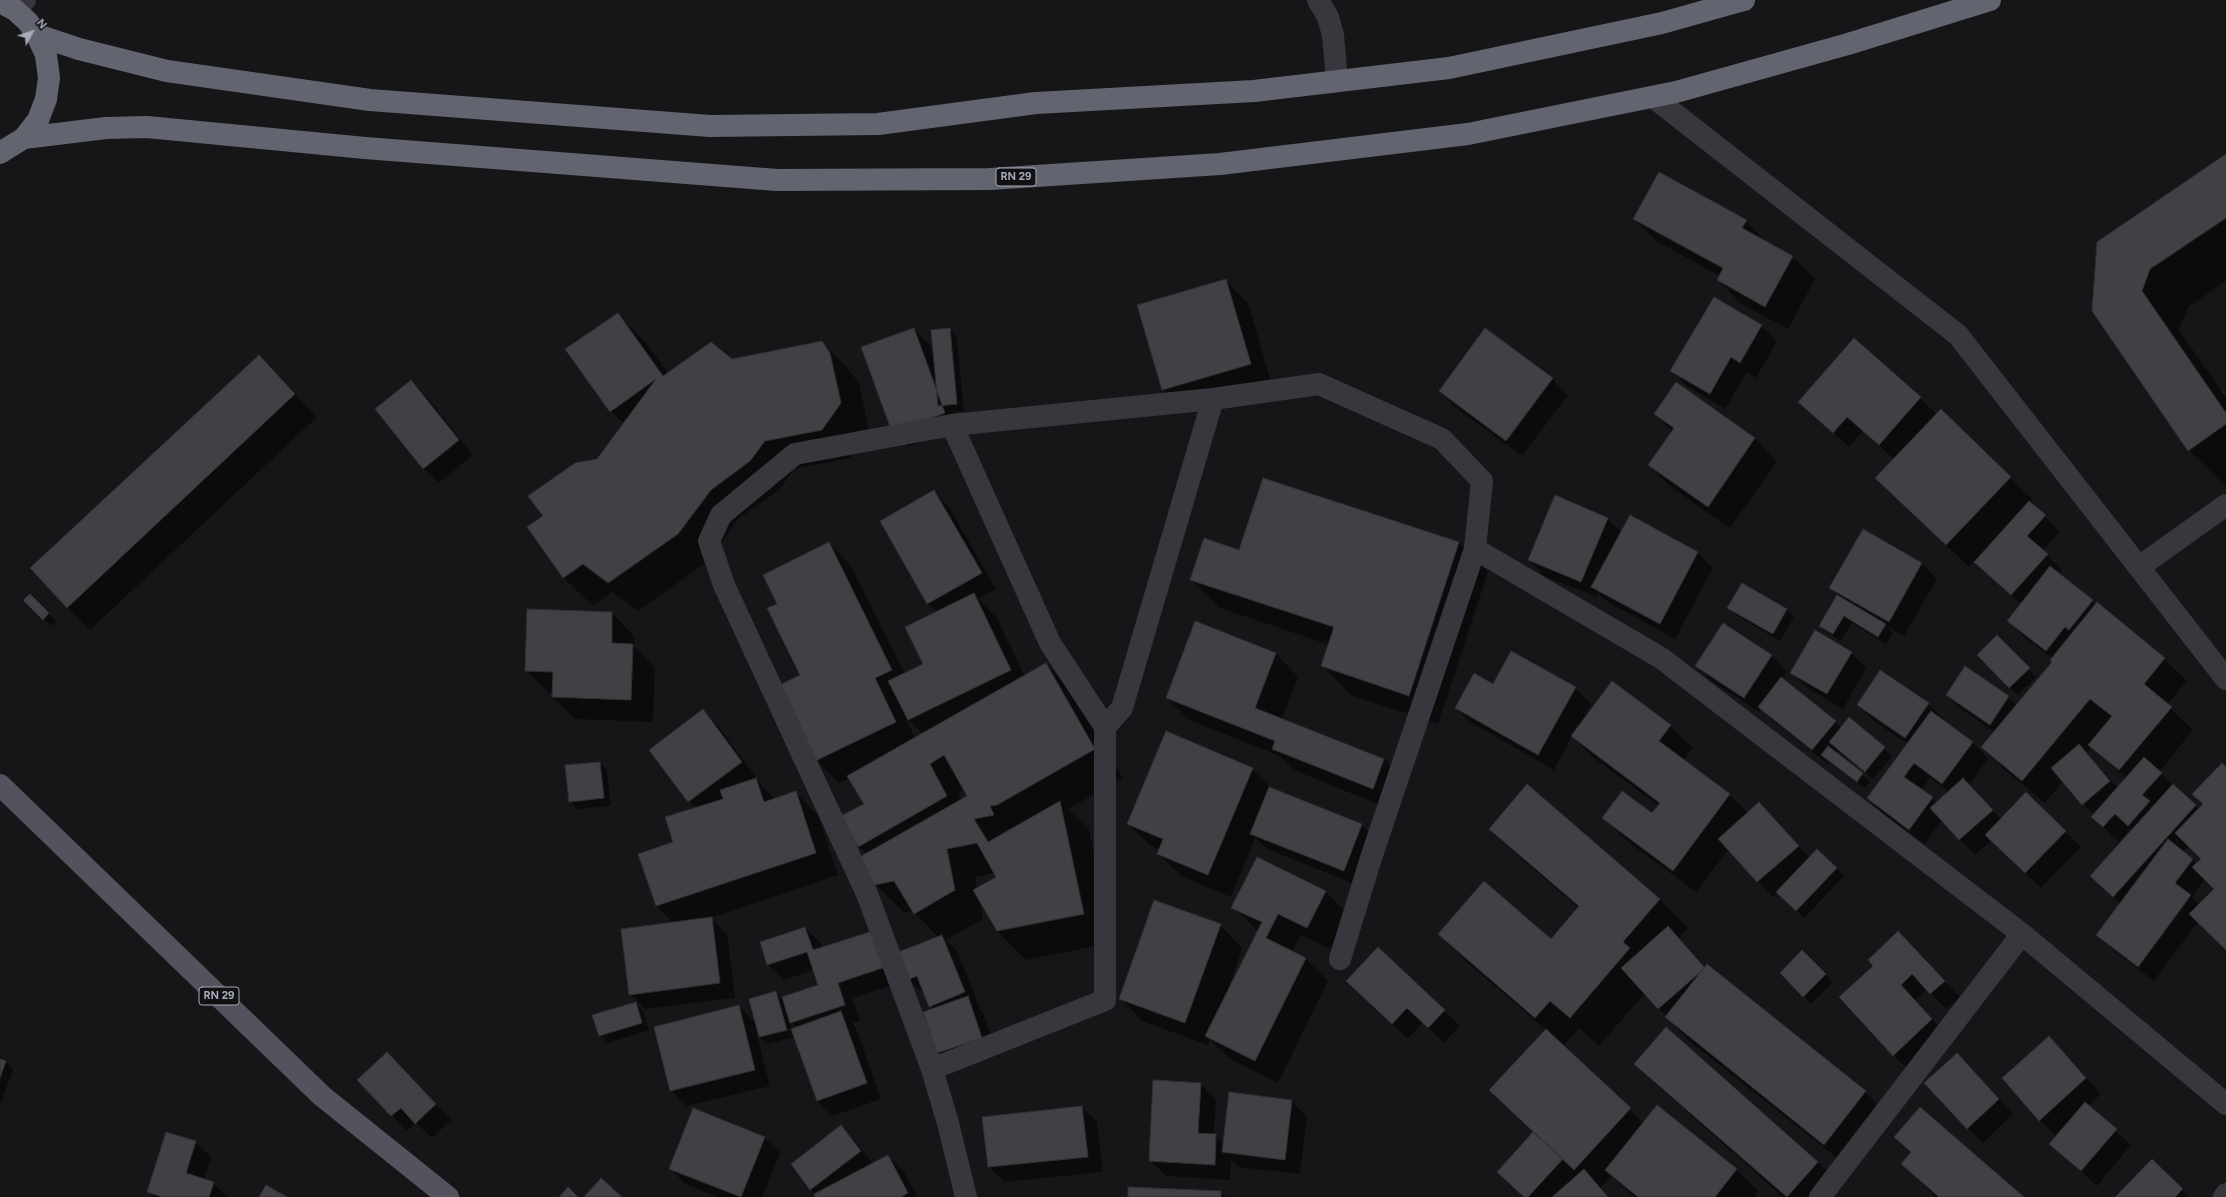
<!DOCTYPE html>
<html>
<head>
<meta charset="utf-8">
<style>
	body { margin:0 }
	#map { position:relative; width:2226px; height:1197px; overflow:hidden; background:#161618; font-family:Figtree,sans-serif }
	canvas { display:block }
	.north { position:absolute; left:12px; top:12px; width:40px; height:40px; -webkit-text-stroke:3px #111113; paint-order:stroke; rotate:50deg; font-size:11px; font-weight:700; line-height:16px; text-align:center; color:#a7abb9 }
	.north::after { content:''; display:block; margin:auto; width:14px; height:18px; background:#a7abb9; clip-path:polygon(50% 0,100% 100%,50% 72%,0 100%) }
</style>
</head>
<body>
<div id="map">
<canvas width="2226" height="1197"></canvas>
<div class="north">N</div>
</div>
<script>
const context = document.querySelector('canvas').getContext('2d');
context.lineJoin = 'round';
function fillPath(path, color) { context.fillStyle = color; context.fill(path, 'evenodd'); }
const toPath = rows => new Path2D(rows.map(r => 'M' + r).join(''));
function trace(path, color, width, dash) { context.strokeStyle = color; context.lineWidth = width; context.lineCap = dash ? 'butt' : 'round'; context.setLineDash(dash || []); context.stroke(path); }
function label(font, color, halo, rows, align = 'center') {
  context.font = font + ' Figtree,sans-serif'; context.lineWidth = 4; context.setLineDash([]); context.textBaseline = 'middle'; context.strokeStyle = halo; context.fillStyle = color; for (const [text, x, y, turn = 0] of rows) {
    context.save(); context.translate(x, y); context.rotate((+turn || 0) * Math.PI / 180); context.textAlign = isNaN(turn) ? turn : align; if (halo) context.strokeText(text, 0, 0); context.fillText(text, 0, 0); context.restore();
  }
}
fillPath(toPath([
	[2226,155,2226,281,2188,307,2179,330,2226,398,2226,487,2189,450,2093,311],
	[1634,219,1746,221,1768,244,1793,257,1815,279,1788,329,1740,303,1718,280,1720,276,1656,241],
	[1225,280,1248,303,1272,386,1186,412,1163,390],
	[617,314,646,343,668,373,822,342,850,371,859,383,869,432,850,458,794,469,779,490,739,518,707,562,638,611,612,592,593,606,564,578,528,528,544,516,598,460,624,424,611,411],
	[1761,326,1777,341,1756,378,1747,372,1725,409,1687,386,1672,371],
	[914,329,929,344,934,356,949,329,957,337,964,411,954,412,960,428,908,447,893,431],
	[1485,330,1552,379,1568,395,1522,456,1455,407,1440,391],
	[1854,339,1936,413,1931,419,1932,420,1941,411,2033,500,2030,503,2060,531,2043,551,2062,570,2059,574,2164,659,2187,681,2167,705,2193,730,2159,772,2199,809,2226,769,2226,950,2198,922,2154,981,2113,950,2097,935,2121,904,2107,891,2133,830,2131,828,2119,842,2092,817,2094,815,2063,781,2045,803,2005,770,1983,747,1995,732,1962,710,1947,695,1966,668,2009,697,2017,706,2053,662,2052,658,2023,636,2008,621,2021,604,1974,561,1969,567,1899,500,1894,459,1863,431,1849,447,1800,402],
	[2092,746,2126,779,2118,788,2086,753],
	[2189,846,2202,859,2197,864,2183,852],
	[2205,879,2215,889,2200,905,2192,897],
	[259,356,317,417,90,630,67,607],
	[411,381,426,396,473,455,439,483,423,468],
	[1676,384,1755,439,1777,462,1730,528,1671,487,1649,465,1673,432,1655,414],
	[1263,479,1459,543,1488,572,1438,724,1351,695,1323,666,1330,645,1220,608,1191,580,1240,551],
	[934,491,949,507,996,589,978,599,996,617,1025,676,1046,664,1074,693,1123,778,1068,809,1089,830,1112,943,1026,960,997,931,980,900,983,919,946,940,957,951,980,1008,978,1008,983,1013,997,1053,953,1068,938,1052,933,1009,925,994,908,980,938,937,913,911,904,913,875,884,867,854,858,846,865,804,850,778,839,783,816,761,802,676,778,604,829,543,851,566,905,674,924,665,937,612,928,604,881,521],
	[905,717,923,734,915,738],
	[965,789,969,796,962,800,958,793],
	[995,873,998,878,977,889,975,877],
	[1608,519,1622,533,1698,553,1713,568,1675,639,1608,602,1598,593,1597,597,1544,576,1529,560],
	[1863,530,1922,564,1937,579,1904,636,1888,627,1893,633,1886,644,1852,623,1840,641,1820,626,1838,595,1831,588],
	[30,595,56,621,51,626,25,600],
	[1728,607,1787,610,1794,617,1780,641,1736,615],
	[612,613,634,636,634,647,655,667,653,722,575,719,553,697,553,693,549,693,526,670],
	[1196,622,1276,654,1298,677,1282,719,1384,759,1406,782,1395,811,1296,771,1280,756,1189,720,1167,698],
	[1997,636,2036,677,2018,695,1978,655],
	[1512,653,1575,688,1591,704,1581,724,1670,726,1693,748,1684,760,1730,795,1748,813,1759,803,1810,858,1837,868,1844,876,1804,918,1778,893,1773,897,1729,849,1696,892,1626,840,1604,818,1653,814,1659,806,1594,758,1572,736,1554,770,1472,723,1456,708,1494,685],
	[1851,653,1866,668,1843,709,1807,688,1791,672],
	[1771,656,1787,671,1782,679,1842,728,1849,719,1892,756,1873,779,1839,751,1837,754,1870,781,1865,788,1830,763,1828,764,1775,722,1762,709,1759,712,1712,681,1696,666],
	[1928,704,1944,719,1943,721,1973,743,1988,758,1969,785,2001,819,2065,832,2081,847,2041,888,1992,840,1975,855,1942,820,1925,844,1883,813,1868,798,1908,744,1873,720,1858,705],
	[1930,778,1949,792,1937,803,1921,790],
	[703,711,718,726,757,778,755,779,775,799,795,792,818,815,838,875,711,918,727,934,735,998,645,1009,630,994,674,923,656,906,639,855,674,843,696,808,689,801],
	[600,763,607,770,611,806,577,809,570,801],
	[1252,769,1273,790,1362,825,1377,840,1359,886,1267,849,1255,838,1231,897,1181,876,1158,853,1160,850,1151,846,1128,824],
	[1491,829,1659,899,1688,928,1679,938,1705,968,1707,965,1865,1092,1888,1114,1847,1166,1688,1040,1645,993,1599,1046,1579,1028,1563,1046,1644,1123,1657,1106,1737,1170,1759,1192,1755,1197,1634,1197,1612,1176,1600,1188,1609,1197,1524,1197,1498,1172,1534,1132,1490,1090,1546,1030,1468,963,1439,934,1551,940,1579,908,1519,857],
	[1325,891,1348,914,1330,949,1301,935,1292,952,1306,959,1328,981,1278,1083,1229,1058,1210,1039,1208,1045,1142,1021,1120,998,1220,925,1242,948,1228,991,1258,931,1233,907],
	[805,928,821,943,822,948,873,932,899,983,852,998,860,1021,852,1023,856,1028,881,1099,833,1116,817,1101,795,1037,767,1044,757,1035,770,1086,687,1106,671,1091,655,1027,739,1006,756,1023,776,992,781,998,819,985,814,970,784,980,768,965],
	[790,1021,797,1028,763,1037,763,1035,792,1028],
	[1898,932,1960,997,1946,1009,1927,989,1915,1001,1947,1035,1909,1070,1893,1055,1874,966],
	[1378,949,1460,1026,1444,1043,1423,1022,1408,1039,1363,996],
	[1802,951,1833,982,1811,1004,1781,973],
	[635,1003,643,1011,649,1030,608,1043,600,1035],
	[2049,1037,2101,1094,2088,1106,2131,1145,2097,1186,2051,1144,2062,1129,2055,1135,2040,1120],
	[0,1060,6,1062,13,1069,0,1106],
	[1636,1064,1818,1162,1840,1185,1829,1197,1783,1197,1658,1086],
	[402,1069,451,1120,432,1138,416,1123,407,1131,358,1080],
	[1972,1070,2013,1114,1983,1143,1968,1128],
	[1200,1084,1216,1099,1214,1135,1224,1143,1292,1101,1307,1117,1300,1174,1238,1167,1231,1160,1230,1180,1166,1176,1150,1161],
	[1082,1107,1097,1122,1103,1172,1005,1182,989,1167,984,1117],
	[841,1127,856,1142,873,1164,888,1157,904,1172,917,1197,817,1197,792,1164],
	[1895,1137,2022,1197,1936,1197,1902,1164,1912,1153],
	[765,1138,780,1153,762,1197,718,1197,685,1184,670,1168],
	[195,1142,211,1157,204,1180,213,1183,227,1197,153,1197,148,1192],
	[2152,1161,2189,1197,2116,1197],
	[1221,1192,1226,1197,1129,1197]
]), '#0007');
const building = toPath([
	[2226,154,2226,218,2150,269,2142,291,2226,413,2226,424,2188,451,2092,311,2097,242,2226,154],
	[1659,172,1747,220,1742,228,1793,256,1765,307,1717,280,1723,268,1633,219,1659,172],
	[1226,279,1251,364,1162,390,1137,305,1226,279],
	[1714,297,1762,325,1740,363,1731,357,1710,394,1670,371,1714,297],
	[618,313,663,376,711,342,732,359,822,341,830,353,841,403,822,430,765,441,750,461,711,490,678,534,608,583,583,564,563,578,527,527,543,516,528,496,575,463,597,459,656,379,610,412,565,349,618,313],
	[914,328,945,413,892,432,861,347,914,328],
	[950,328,957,404,938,406,931,330,950,328],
	[1485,328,1553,378,1506,441,1439,391,1485,328],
	[1854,338,1921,397,1879,445,1847,417,1833,433,1798,402,1854,338],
	[259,355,295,394,67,608,30,568,259,355],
	[411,380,459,440,423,469,375,409,411,380],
	[1676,382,1755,438,1708,507,1648,465,1674,428,1654,414,1676,382],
	[1941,409,2011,477,1946,545,1875,478,1941,409],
	[1263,478,1459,542,1409,696,1321,666,1334,627,1190,580,1204,538,1239,550,1263,478],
	[934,490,982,573,927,604,880,521,934,490],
	[1555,495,1608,518,1581,582,1528,560,1555,495],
	[2029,501,2046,515,2027,536,2048,554,2011,595,1974,562,2029,501],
	[1630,515,1698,552,1660,624,1591,587,1630,515],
	[1863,529,1922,563,1889,622,1829,588,1863,529],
	[829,542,892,670,875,678,896,722,815,761,778,686,800,675,767,608,777,604,763,575,829,542],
	[2050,566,2093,600,2069,630,2065,627,2046,651,2007,621,2050,566],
	[1742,583,1787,609,1773,634,1727,608,1742,583],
	[974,593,1011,670,908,720,888,681,923,664,905,627,974,593],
	[30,594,49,613,43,620,23,600,30,594],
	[1837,595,1886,624,1878,637,1844,616,1833,634,1819,626,1837,595],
	[2097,602,2165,658,2144,684,2172,707,2119,770,2088,745,2112,716,2090,699,2022,781,1981,747,2052,662,2050,660,2097,602],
	[527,609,612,612,612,643,633,644,631,700,552,697,553,672,525,671,527,609],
	[1195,621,1276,653,1255,708,1384,759,1373,789,1272,749,1275,741,1166,698,1195,621],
	[1723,623,1772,655,1744,698,1695,666,1723,623],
	[1815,630,1852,652,1827,694,1790,673,1815,630],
	[1997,635,2030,668,2009,688,1977,655,1997,635],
	[1511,651,1576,687,1538,755,1455,708,1474,673,1493,684,1511,651],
	[1046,663,1095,749,997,805,990,806,994,815,974,819,988,842,1060,801,1084,914,997,931,973,890,996,877,977,843,947,849,955,890,914,914,894,881,874,885,858,858,967,796,944,755,930,764,947,796,858,847,841,816,864,804,847,776,1046,663],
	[1965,666,2009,696,1990,725,1946,695,1965,666],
	[1880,670,1929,703,1905,738,1857,705,1880,670],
	[1781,677,1836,721,1812,750,1758,707,1781,677],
	[1612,681,1671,725,1659,741,1730,794,1673,871,1602,818,1622,791,1652,813,1660,803,1571,736,1612,681],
	[703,709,742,762,688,802,649,750,703,709],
	[1931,711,1973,742,1942,784,1914,763,1904,777,1933,797,1909,830,1867,798,1931,711],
	[1849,717,1885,747,1865,772,1829,742,1849,717],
	[1166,731,1253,768,1208,875,1157,854,1163,839,1127,824,1166,731],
	[2079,744,2110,781,2082,805,2051,768,2079,744],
	[1828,746,1863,773,1857,782,1821,755,1828,746],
	[2144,757,2162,773,2142,795,2150,801,2128,826,2115,814,2103,827,2091,817,2144,757],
	[600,762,604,798,569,802,565,765,600,762],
	[2222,763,2226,767,2226,950,2189,914,2214,889,2192,867,2201,859,2175,833,2203,804,2192,794,2222,763],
	[756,778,764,802,796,791,816,853,656,906,638,854,673,842,665,817,723,799,720,790,756,778],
	[1963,778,1993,810,1959,840,1930,808,1963,778],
	[1527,784,1660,899,1623,942,1630,948,1570,1018,1550,1001,1535,1018,1438,934,1484,881,1551,939,1579,906,1489,829,1527,784],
	[2173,784,2196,805,2113,897,2090,876,2173,784],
	[1269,787,1362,824,1344,871,1250,834,1269,787],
	[2026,792,2066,831,2025,873,1985,835,2026,792],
	[1759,802,1799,846,1757,882,1718,839,1759,802],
	[2168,839,2193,859,2175,883,2191,895,2138,967,2096,935,2168,839],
	[1817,849,1837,868,1796,911,1776,892,1817,849],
	[1257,857,1326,891,1307,928,1278,914,1266,938,1306,958,1255,1061,1205,1036,1262,922,1231,908,1257,857],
	[1154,900,1221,924,1185,1023,1119,999,1154,900],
	[712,917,720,983,629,995,621,929,712,917],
	[1668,926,1705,968,1658,1009,1621,968,1668,926],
	[805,927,813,950,873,931,885,967,838,983,845,1005,790,1023,782,997,818,985,807,952,767,965,760,942,805,927],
	[1898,931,1945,981,1930,994,1912,974,1901,985,1932,1019,1893,1056,1839,997,1873,966,1868,960,1898,931],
	[942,935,965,992,929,1007,917,976,907,980,896,953,942,935],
	[1378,947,1445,1010,1428,1028,1407,1008,1392,1024,1346,981,1378,947],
	[1802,950,1826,974,1803,997,1780,973,1802,950],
	[1707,964,1866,1091,1824,1145,1665,1017,1707,964],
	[776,991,787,1030,759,1037,749,999,776,991],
	[968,996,982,1038,937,1053,923,1012,968,996],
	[636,1002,642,1023,599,1036,592,1015,636,1002],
	[739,1005,755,1070,670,1091,654,1027,739,1005],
	[841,1011,867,1083,817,1101,791,1029,841,1011],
	[1666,1027,1818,1162,1787,1197,1634,1064,1666,1027],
	[1546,1029,1631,1108,1574,1170,1489,1090,1546,1029],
	[2049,1036,2086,1078,2039,1121,2002,1078,2049,1036],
	[387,1052,436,1104,415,1124,401,1108,391,1116,357,1080,387,1052],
	[1957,1053,1999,1099,1967,1129,1924,1083,1957,1053],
	[0,1059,6,1061,0,1078,0,1059],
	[1153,1080,1201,1083,1198,1133,1216,1134,1215,1165,1149,1161,1153,1080],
	[1229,1092,1292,1100,1285,1160,1222,1152,1229,1092],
	[2085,1102,2117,1129,2081,1171,2049,1144,2085,1102],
	[1657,1105,1737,1169,1715,1197,1638,1197,1605,1170,1657,1105],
	[1082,1106,1088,1157,988,1167,982,1117,1082,1106],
	[1920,1107,2024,1197,1939,1197,1901,1164,1911,1152,1894,1137,1920,1107],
	[693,1108,765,1137,741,1197,669,1169,693,1108],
	[841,1125,861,1151,810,1190,791,1164,841,1125],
	[166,1132,196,1141,186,1173,214,1182,209,1197,162,1197,147,1192,166,1132],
	[1533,1132,1563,1159,1528,1197,1524,1197,1497,1172,1533,1132],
	[888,1155,908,1193,901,1197,815,1197,814,1194,888,1155],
	[2152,1159,2183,1189,2175,1197,2115,1197,2152,1159],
	[1584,1169,1608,1197,1552,1197,1584,1169],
	[601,1178,622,1197,584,1197,601,1178],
	[266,1185,287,1197,259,1197,266,1185],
	[568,1187,578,1197,559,1197,568,1187],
	[1128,1187,1221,1191,1221,1197,1128,1197,1128,1187]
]);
fillPath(building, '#404045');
trace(building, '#303034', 1);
trace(toPath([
	[1318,0,1328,17,1333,35,1337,81],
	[15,10,25,0],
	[1653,97,1958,335,2226,679],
	[1475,549,1661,658,2022,934,1820,1197],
	[2139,567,2226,505],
	[1105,727,1122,708,1213,399],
	[2022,934,2226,1104],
	[932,1069,1105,1000,1105,727,1050,643,952,425],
	[966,1197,948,1123,932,1069,867,894,724,585,709,541,721,515,795,454,952,425,1213,399,1319,384,1442,439,1482,481,1475,549,1371,858,1340,959],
	[2224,1197,2226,1194]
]), '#37373d', 22);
trace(toPath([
	[0,785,322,1096,448,1197]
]), '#52535d', 22);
trace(toPath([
	[0,2,15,10,28,22,37,35,46,55,49,78,46,99,38,120,24,138,0,153],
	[37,35,79,49,167,71,370,100,710,126,878,124,1036,103,1254,91,1449,68,1662,23,1744,0],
	[24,138,106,128,147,127,365,148,777,180,990,179,1220,164,1468,134,1676,92,1848,44,1990,0]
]), '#62646f', 22);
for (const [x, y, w] of [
	[1016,177,40],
	[219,996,40]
]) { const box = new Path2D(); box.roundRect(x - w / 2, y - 9, w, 18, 3); context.fillStyle = '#111113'; context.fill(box); trace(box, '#a7abb9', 1); }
label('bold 11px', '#a7abb9', null, [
	["RN 29",1016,177],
	["RN 29",219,996]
]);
</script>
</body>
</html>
